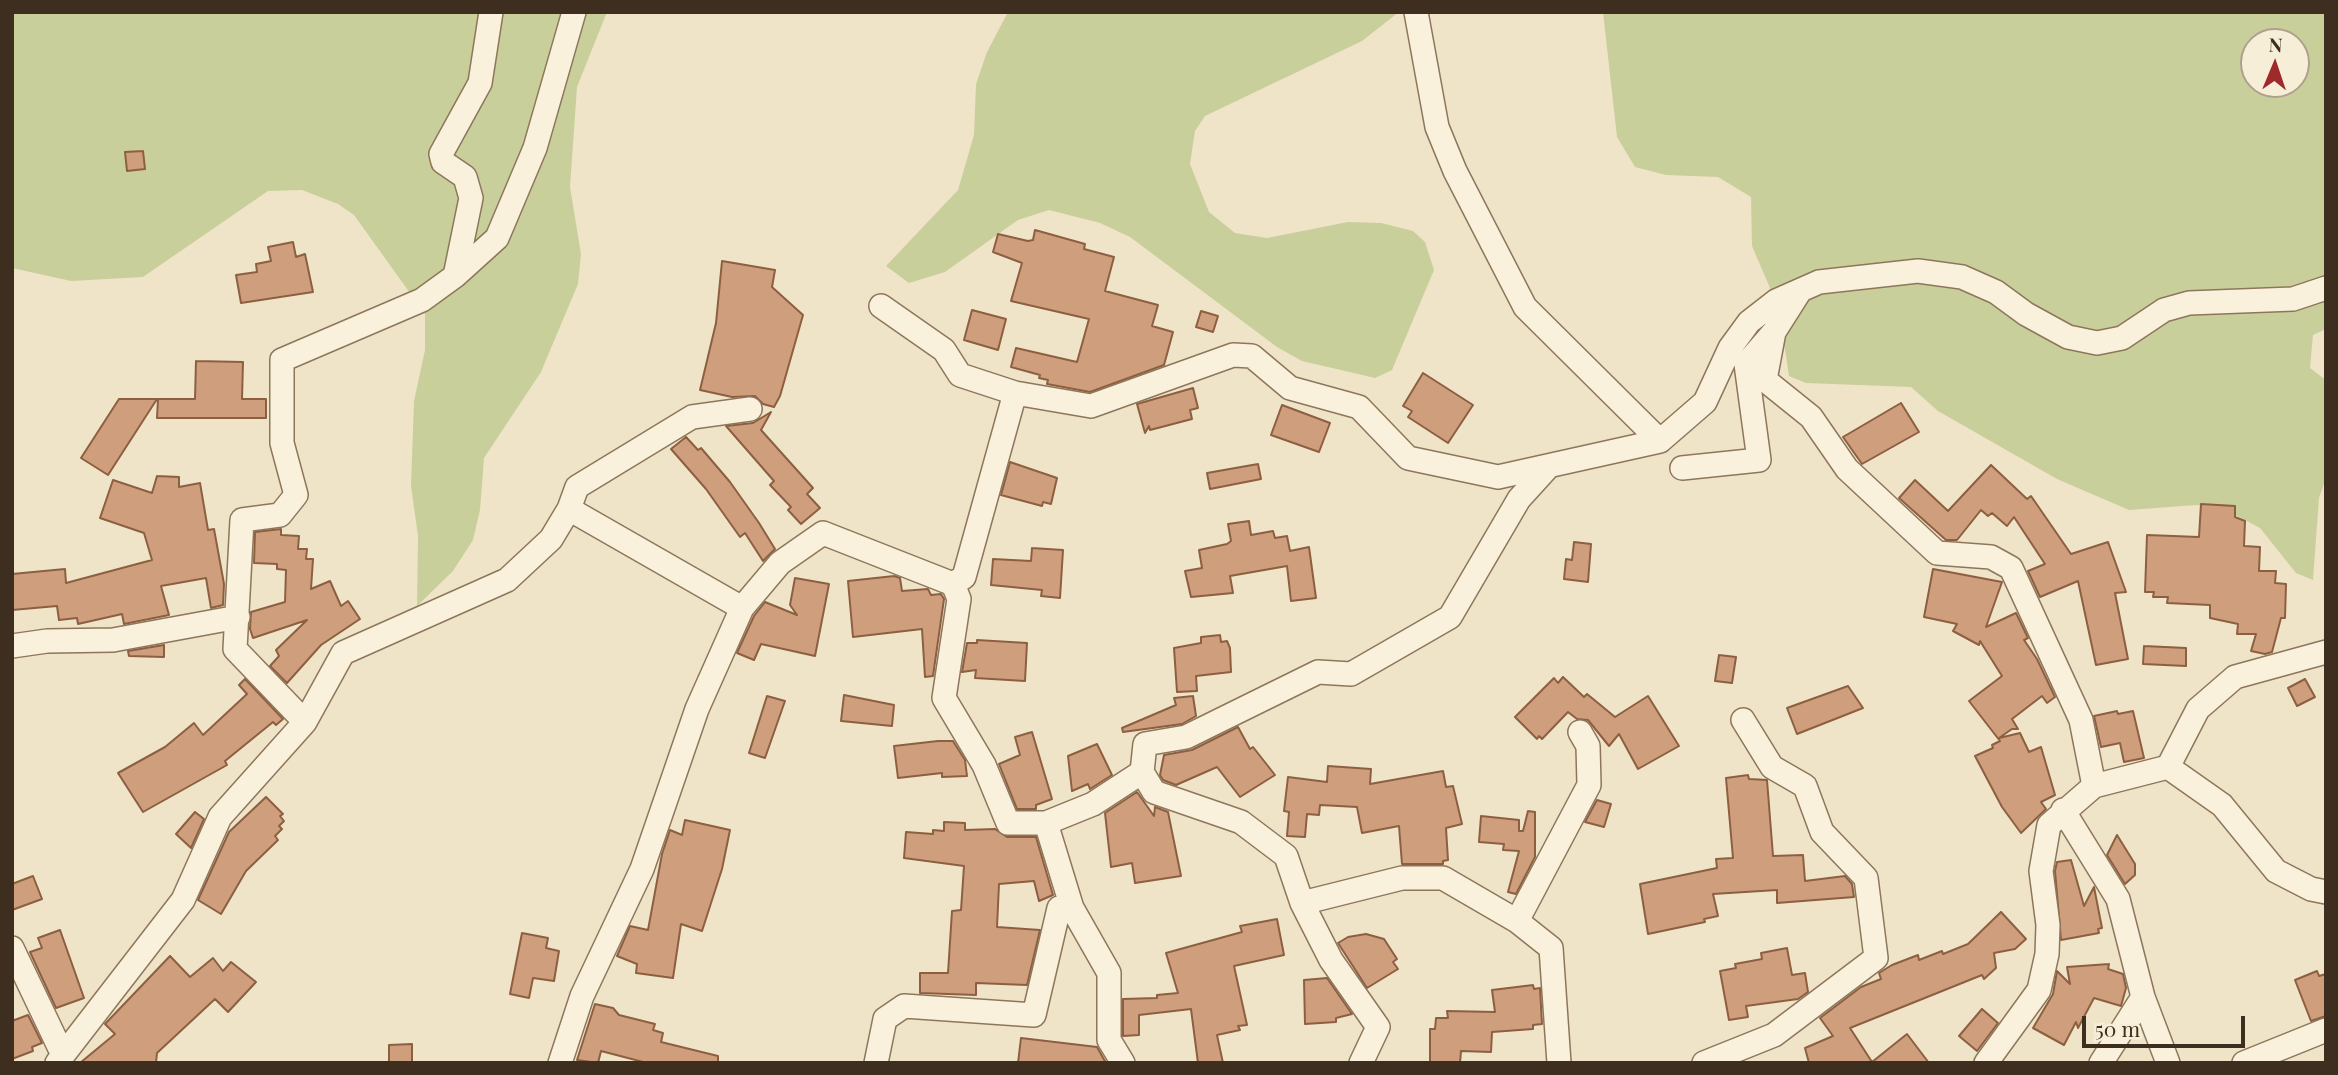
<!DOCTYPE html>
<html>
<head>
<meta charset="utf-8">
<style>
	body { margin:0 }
	#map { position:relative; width:2338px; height:1075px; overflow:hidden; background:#f0e4c8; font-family:"Playfair Display",serif }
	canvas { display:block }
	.frame { position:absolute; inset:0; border:14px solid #3d2e20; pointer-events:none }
	.north { position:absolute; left:2240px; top:28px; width:70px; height:70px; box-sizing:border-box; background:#f7eed8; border:2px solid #ada18e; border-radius:50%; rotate:2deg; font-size:19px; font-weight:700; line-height:28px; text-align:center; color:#3d2e20 }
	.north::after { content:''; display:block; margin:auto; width:24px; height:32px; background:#9e2a2b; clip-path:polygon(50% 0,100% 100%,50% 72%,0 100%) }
	.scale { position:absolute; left:2082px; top:1016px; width:163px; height:32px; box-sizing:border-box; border:4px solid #3d2e20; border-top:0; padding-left:9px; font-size:21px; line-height:24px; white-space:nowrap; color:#3d2e20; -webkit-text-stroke:5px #f7eed8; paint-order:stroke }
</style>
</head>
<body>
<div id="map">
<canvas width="2338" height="1075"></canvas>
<div class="frame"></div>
<div class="north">N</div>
<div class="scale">50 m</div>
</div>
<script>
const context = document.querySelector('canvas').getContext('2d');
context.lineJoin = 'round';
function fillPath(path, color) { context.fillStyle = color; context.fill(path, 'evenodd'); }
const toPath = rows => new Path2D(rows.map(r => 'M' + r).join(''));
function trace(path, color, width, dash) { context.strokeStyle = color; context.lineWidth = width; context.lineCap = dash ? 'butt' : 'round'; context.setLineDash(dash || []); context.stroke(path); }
fillPath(toPath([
	[12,12,607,12,577,87,570,187,581,254,578,284,541,372,484,458,480,510,473,540,453,571,417,606,418,536,411,486,414,401,425,350,425,314,354,215,338,204,302,190,268,191,143,277,71,281,12,268],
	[1008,12,1399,12,1362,41,1205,116,1195,131,1190,164,1209,212,1235,233,1267,238,1348,222,1381,223,1413,231,1425,242,1434,270,1392,370,1375,378,1302,361,1277,347,1130,237,1100,223,1049,210,1018,220,945,272,909,283,886,266,958,190,974,135,976,84,987,52],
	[1603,12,2326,12,2326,329,2313,335,2310,368,2326,380,2326,478,2319,498,2313,580,2296,573,2260,528,2230,512,2197,505,2129,510,2057,479,1938,411,1911,387,1806,383,1789,376,1779,309,1752,246,1751,197,1718,177,1666,175,1635,167,1617,137],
	[2254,42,2296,42,2296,84,2254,84]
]), '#c9cf9b');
const building = toPath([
	[143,151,145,169,127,171,125,152,143,151],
	[1035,230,1085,244,1084,249,1114,257,1105,291,1158,305,1152,326,1173,332,1164,365,1090,392,1047,384,1048,380,1039,378,1040,375,1011,367,1016,348,1077,362,1089,319,1011,301,1022,263,993,252,998,234,1028,241,1033,240,1035,230],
	[293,242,296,257,305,254,313,292,241,303,236,275,257,272,256,264,271,261,268,247,293,242],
	[722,261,775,270,772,287,803,315,780,396,774,407,763,404,755,396,732,397,700,390,716,323,722,261],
	[972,310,1006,319,998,350,964,340,972,310],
	[1201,311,1218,316,1213,332,1196,327,1201,311],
	[196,361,243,362,242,399,266,399,266,418,157,418,158,399,195,399,196,361],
	[1423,373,1473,405,1448,443,1408,417,1412,411,1403,406,1423,373],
	[1193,388,1198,408,1190,410,1192,419,1150,430,1149,426,1145,433,1137,404,1193,388],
	[119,399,157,399,108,475,81,458,119,399],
	[1901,403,1919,432,1862,464,1843,437,1901,403],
	[1282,405,1330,423,1319,452,1271,435,1282,405],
	[771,412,761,430,813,488,807,494,820,508,801,524,788,510,791,507,770,485,774,481,726,426,753,423,771,412],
	[686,437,698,450,701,448,730,482,759,523,775,549,763,561,745,533,740,537,706,489,671,449,686,437],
	[1010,462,1057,478,1051,504,1043,502,1042,506,1001,495,1010,462],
	[1258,464,1261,479,1210,489,1207,473,1258,464],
	[1991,465,2027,499,2031,496,2071,554,2108,542,2126,592,2115,593,2128,659,2096,665,2078,581,2040,597,2028,571,2045,564,2014,517,2007,526,1992,513,1988,516,1981,510,1957,540,1946,540,1899,498,1915,480,1948,511,1991,465],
	[157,476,179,477,179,487,200,483,208,530,214,529,224,584,223,605,211,608,206,578,161,586,169,615,124,624,122,614,78,624,77,618,59,620,57,606,12,610,12,574,65,569,66,583,152,560,144,533,100,518,113,480,152,493,157,476],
	[2201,504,2235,506,2235,517,2245,521,2244,546,2260,547,2259,571,2276,571,2275,583,2286,584,2285,618,2281,618,2272,652,2265,654,2251,651,2256,634,2237,634,2238,624,2210,618,2210,605,2167,603,2168,597,2153,597,2154,592,2145,592,2147,535,2199,537,2201,504],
	[1249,521,1251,535,1273,531,1275,538,1287,536,1290,551,1309,547,1316,598,1291,601,1287,566,1230,576,1233,593,1191,597,1185,571,1202,568,1199,550,1227,544,1231,541,1228,524,1249,521],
	[281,529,281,535,299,536,298,549,307,549,306,559,313,559,311,589,330,581,341,606,348,601,360,619,321,645,287,683,270,666,279,656,276,650,307,620,253,638,250,629,251,612,285,602,286,570,277,569,277,564,254,563,255,532,281,529],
	[1574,542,1591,544,1588,582,1564,579,1566,559,1572,560,1574,542],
	[1032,548,1063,550,1060,598,1041,596,1042,590,991,585,993,559,1031,561,1032,548],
	[1933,569,2002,582,1986,627,2016,613,2028,638,2024,640,2037,659,2055,697,2047,703,2042,696,2012,719,2018,729,2012,729,1999,738,2020,733,2029,752,2041,747,2055,795,2041,802,2046,809,2021,833,2002,807,1975,756,1993,748,1992,745,2000,741,1969,701,2002,676,1980,641,1979,645,1953,631,1957,624,1924,617,1933,569],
	[894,576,900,578,902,591,928,589,931,595,941,594,944,599,933,676,925,677,922,629,853,637,848,581,894,576],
	[795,578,829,584,815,656,761,644,754,660,737,653,754,616,765,602,797,615,790,605,795,578],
	[1220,635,1221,642,1227,641,1230,648,1231,672,1196,676,1197,691,1177,692,1174,648,1201,643,1201,637,1220,635],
	[977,640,1027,643,1025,681,975,678,976,670,962,672,967,643,977,643,977,640],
	[164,645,164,657,129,656,128,651,164,645],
	[2144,646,2186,648,2186,666,2143,664,2144,646],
	[1719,655,1736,657,1732,683,1715,681,1719,655],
	[1563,677,1584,697,1587,694,1615,717,1648,696,1679,746,1638,769,1619,734,1609,746,1588,720,1577,719,1568,712,1542,739,1539,736,1537,739,1515,717,1554,678,1558,683,1563,677],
	[245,679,283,719,276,725,273,722,225,761,227,765,143,812,118,773,165,747,194,723,203,735,247,694,239,685,245,679],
	[2305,679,2315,697,2297,706,2288,688,2305,679],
	[1848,686,1863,708,1797,734,1787,708,1848,686],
	[844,695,894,705,892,726,841,721,844,695],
	[767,696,785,701,765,758,749,753,767,696],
	[1193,696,1196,716,1182,724,1123,732,1122,728,1176,705,1174,698,1193,696],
	[2117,711,2118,714,2133,711,2144,758,2124,762,2120,743,2101,747,2094,716,2117,711],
	[1238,727,1250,749,1253,747,1275,775,1240,797,1217,767,1176,785,1163,780,1160,775,1164,755,1192,750,1238,727],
	[1032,732,1052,799,1036,805,1036,809,1017,809,999,764,1020,755,1015,737,1032,732],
	[938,741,953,741,965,760,967,776,942,777,942,773,898,778,894,746,938,741],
	[1097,744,1112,775,1090,789,1088,784,1072,791,1068,756,1097,744],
	[1328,766,1371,769,1370,784,1443,771,1446,787,1453,786,1462,824,1446,828,1448,860,1443,861,1443,864,1402,864,1399,826,1362,833,1357,807,1320,805,1319,815,1307,814,1305,837,1287,836,1289,812,1284,811,1288,777,1327,782,1328,766],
	[1748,775,1749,779,1767,780,1773,856,1803,855,1805,881,1845,876,1852,884,1854,897,1777,903,1777,890,1713,894,1718,916,1704,919,1705,922,1648,934,1640,884,1717,868,1716,859,1733,858,1726,778,1748,775],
	[1137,792,1154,816,1155,807,1168,812,1181,876,1135,883,1132,863,1111,867,1105,813,1137,792],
	[266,797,283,814,280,816,284,821,279,826,282,829,275,836,278,840,246,871,221,914,198,900,229,832,266,797],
	[1597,800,1611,804,1604,827,1585,822,1597,800],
	[1528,811,1535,812,1535,857,1516,894,1508,892,1519,851,1503,850,1504,844,1479,842,1481,816,1519,820,1519,831,1523,831,1528,811],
	[195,812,204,819,191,848,176,834,195,812],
	[685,820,730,830,722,869,702,931,681,924,673,978,636,973,637,964,617,956,630,926,648,930,662,854,670,830,682,835,685,820],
	[944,822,965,823,965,830,995,829,1007,837,1036,837,1053,895,1039,901,1034,881,999,884,997,927,1040,930,1027,985,976,983,976,995,920,993,920,973,948,973,952,911,961,910,964,866,904,858,906,832,933,834,933,830,944,831,944,822],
	[2117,835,2135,864,2135,875,2125,884,2107,855,2117,835],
	[2071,860,2084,906,2094,887,2102,928,2098,929,2099,933,2061,940,2055,871,2057,862,2071,860],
	[33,876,42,899,12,910,12,884,33,876],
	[2001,912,2026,939,2015,949,1994,953,1996,968,1984,979,1982,975,1850,1028,1872,1062,1907,1034,1929,1063,1809,1063,1805,1048,1833,1036,1820,1018,1861,987,1881,979,1879,973,1892,965,1918,955,1919,960,1942,951,1943,954,1968,944,2001,912],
	[1277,919,1284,955,1234,966,1247,1025,1238,1026,1240,1030,1217,1035,1223,1063,1198,1063,1191,1009,1139,1015,1139,1035,1123,1036,1123,999,1157,998,1157,995,1178,993,1166,953,1242,932,1240,926,1277,919],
	[60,930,84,998,56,1008,30,952,42,948,38,938,60,930],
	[522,933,548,938,546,948,559,951,554,981,533,978,529,998,510,994,522,933],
	[1366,934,1384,939,1397,959,1393,962,1398,969,1367,988,1338,943,1348,937,1366,934],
	[1787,948,1792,975,1805,973,1808,992,1798,999,1746,1006,1748,1017,1729,1020,1720,971,1736,968,1735,964,1762,959,1761,953,1787,948],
	[170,956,190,977,213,958,223,971,231,962,256,982,228,1012,215,999,157,1053,156,1063,80,1063,115,1034,105,1024,170,956],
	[2109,964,2108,969,2123,974,2126,988,2121,1006,2094,998,2078,1028,2076,1022,2064,1045,2033,1028,2053,994,2057,971,2070,984,2067,967,2109,964],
	[2317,971,2319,976,2326,974,2326,1016,2311,1021,2295,980,2317,971],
	[1327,978,1352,1014,1336,1018,1336,1022,1305,1024,1304,980,1327,978],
	[1533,985,1534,989,1540,988,1542,1024,1533,1025,1533,1029,1492,1032,1491,1052,1461,1051,1460,1063,1430,1063,1430,1029,1435,1029,1436,1018,1448,1018,1447,1011,1495,1012,1492,990,1533,985],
	[595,1004,613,1008,619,1015,655,1024,653,1030,663,1033,661,1042,718,1056,718,1063,647,1063,601,1051,598,1063,577,1060,595,1004],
	[1982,1009,1998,1023,1977,1051,1959,1036,1982,1009],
	[28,1015,42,1043,32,1047,33,1051,12,1059,12,1021,28,1015],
	[1021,1038,1097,1047,1106,1063,1018,1063,1021,1038],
	[412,1044,412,1063,389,1063,389,1045,412,1044]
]);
fillPath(building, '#cf9f7d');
trace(building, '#8d5f41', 2);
const street = toPath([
	[1416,12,1437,127,1455,171,1525,307,1660,441],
	[455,276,471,198,465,177,443,162,441,154,480,83,491,12],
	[1800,291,1774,332,1765,380,1811,417,1847,469,1937,553,1991,557,2011,568,2081,720,2094,786],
	[881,306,944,350,960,375,1015,393],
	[1682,468,1759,460,1746,364,1772,334],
	[569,509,742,608],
	[953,584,959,599,944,698,984,765,1008,823,1046,823,1072,908,1109,973,1109,1040,1123,1063],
	[12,646,47,641,113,640,238,617],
	[305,722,235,649,242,520,280,515,296,495,282,443,282,360,422,300,455,276,497,238,535,148,574,12],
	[2168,767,2222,805,2276,871,2311,889,2326,892],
	[1142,772,1154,792,1241,822,1286,856,1302,903,1331,960,1378,1027,1361,1063],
	[2063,810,2118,899,2143,997,2168,1063],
	[1046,823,1093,804,1142,772,1145,744,1186,737,1318,672,1351,674,1450,617,1519,499,1549,466],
	[1302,903,1402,878,1443,878,1517,921,1551,948,1559,1063],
	[1517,921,1589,785,1588,746,1580,732],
	[12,948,63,1055],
	[57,1063,183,900,220,817,305,722,343,653,507,580,551,539,569,509,577,487,692,417,750,409],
	[560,1063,582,996,642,869,697,709,742,608,780,563,823,533,953,584,964,577,1015,393,1091,406,1233,355,1252,356,1290,388,1359,407,1408,458,1498,477,1660,441,1705,402,1730,348,1749,322,1776,301,1819,282,1918,271,1962,277,1996,292,2026,314,2068,337,2097,343,2122,338,2164,310,2189,303,2293,299,2326,288],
	[876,1063,885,1019,904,1006,1034,1015,1059,908,1072,908],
	[1704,1063,1774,1035,1876,958,1866,878,1822,832,1805,786,1772,767,1743,720],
	[1986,1063,2039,990,2047,954,2048,925,2041,871,2049,825,2094,786,2168,767,2198,709,2235,677,2326,652],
	[2101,1063,2143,997],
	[2244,1063,2326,1030]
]);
trace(street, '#8d765c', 26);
trace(street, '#faf1dc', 23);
</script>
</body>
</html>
